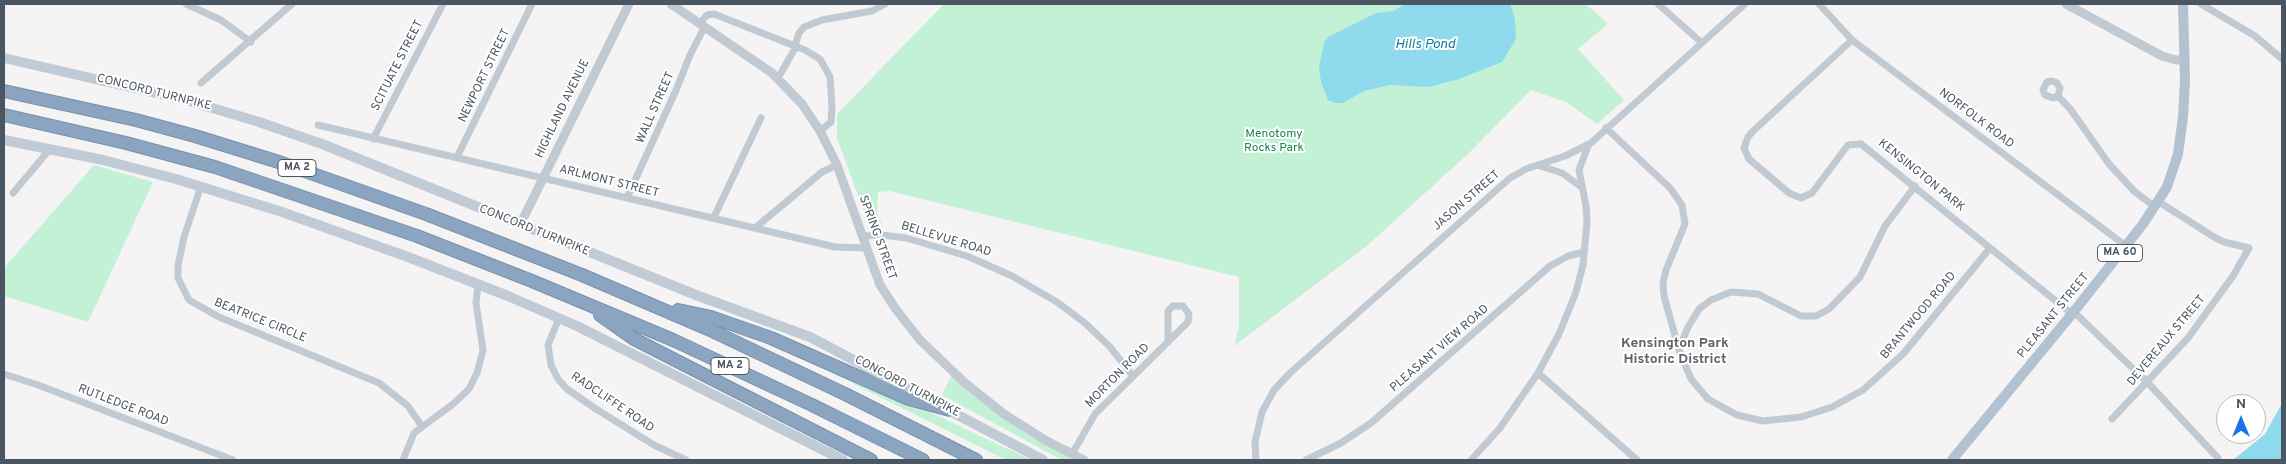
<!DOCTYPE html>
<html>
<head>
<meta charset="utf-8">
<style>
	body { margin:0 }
	#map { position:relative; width:2286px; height:464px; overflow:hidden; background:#f5f3f3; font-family:Overpass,sans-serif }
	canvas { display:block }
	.frame { position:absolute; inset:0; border:5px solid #4a5661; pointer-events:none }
	.north { position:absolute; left:2216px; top:394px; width:50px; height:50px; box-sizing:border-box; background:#fff; border:1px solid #b7bbc0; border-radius:50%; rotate:0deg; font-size:14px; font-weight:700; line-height:20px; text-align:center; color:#4a5661 }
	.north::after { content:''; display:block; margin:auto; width:18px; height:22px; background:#1a73e8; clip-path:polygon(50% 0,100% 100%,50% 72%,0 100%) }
</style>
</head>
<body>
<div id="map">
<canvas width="2286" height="464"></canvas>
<div class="frame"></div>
<div class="north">N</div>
</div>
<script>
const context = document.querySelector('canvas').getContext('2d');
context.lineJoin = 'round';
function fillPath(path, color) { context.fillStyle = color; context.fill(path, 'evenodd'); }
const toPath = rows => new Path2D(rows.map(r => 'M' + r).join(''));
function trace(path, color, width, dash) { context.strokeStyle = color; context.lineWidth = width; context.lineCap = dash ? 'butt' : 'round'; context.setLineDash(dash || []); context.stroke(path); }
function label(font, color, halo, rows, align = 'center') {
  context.font = font + ' Overpass,sans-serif'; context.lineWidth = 4; context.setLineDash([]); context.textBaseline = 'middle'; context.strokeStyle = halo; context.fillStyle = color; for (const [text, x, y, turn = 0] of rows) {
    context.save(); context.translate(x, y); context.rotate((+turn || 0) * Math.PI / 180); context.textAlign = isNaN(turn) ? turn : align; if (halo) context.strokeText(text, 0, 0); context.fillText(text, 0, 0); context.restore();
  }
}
fillPath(toPath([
	[944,4,1586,4,1608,24,1578,49,1624,100,1597,124,1566,102,1531,90,1470,152,1368,245,1234,346,1239,327,1239,277,890,191,878,192,877,214,882,225,867,220,837,138,837,114],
	[94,165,153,182,88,322,4,296,4,268],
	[816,365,936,415,1031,460,1006,460],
	[951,376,1022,431,1073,460,1062,460,942,395]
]), '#c3f1d5');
fillPath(toPath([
	[1404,4,1510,4,1515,19,1516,39,1502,62,1459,79,1429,87,1390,85,1364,91,1343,103,1335,103,1328,100,1321,82,1319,67,1324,43,1328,37,1376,13,1394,11],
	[2282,403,2282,460,2233,460,2265,434]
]), '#90daee');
const motorway = toPath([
	[4,91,136,120,195,136,282,163,426,214,582,275,708,329,845,394,976,460],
	[4,115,126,143,215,167,417,236,532,281,673,340,812,405,923,460],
	[678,310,711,317,771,338,909,399,950,410],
	[600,315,634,339,871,460]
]);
trace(motorway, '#7690ad', 14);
trace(toPath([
	[186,4,221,20,251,42],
	[1658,4,1702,43],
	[1819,4,1852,40,2126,246],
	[2201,4,2255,36,2282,59],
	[700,23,707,15,714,14,805,50,820,59,830,77,832,107,831,122,820,131],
	[1852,40,1752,132,1748,137,1744,148,1749,159,1789,193,1801,198,1812,193,1848,145,1861,144,2072,314],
	[778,78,793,52,799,33,804,27,822,20,872,11,885,4],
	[201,83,292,4],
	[2058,96,2053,98,2045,95,2043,90,2047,82,2052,81,2057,83,2060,88,2058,96,2071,110,2109,164,2134,191,2155,207],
	[318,125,835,247,866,248],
	[1606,128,1670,188,1682,205,1685,224,1666,270,1663,283,1664,296,1679,350,1691,379,1708,399,1737,415,1763,421,1801,417,1832,407,1863,390,1904,353,1990,248],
	[373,139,443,4],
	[457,157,532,4],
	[1537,165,1562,173,1580,186],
	[201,186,184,237,178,265,178,278,189,300,219,317,379,383,408,406,421,425],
	[13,193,50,149],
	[627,198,677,88,690,55,705,26],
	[714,217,761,118],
	[755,228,822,172,837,165],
	[862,236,882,235,906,238,967,256,1012,276,1057,302,1085,323,1110,347,1133,376],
	[2074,312,2148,383,2218,458],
	[559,318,548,345,551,365,558,379,567,389,596,409,654,445,686,460],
	[1679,349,1688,327,1699,309,1711,300,1731,292,1758,294,1801,316,1816,316,1829,309,1860,277,1885,226,1915,186],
	[1538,373,1637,460],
	[4,374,38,385,233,460],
	[2112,419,2188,338,2233,276,2249,248,2224,242,2214,237,2159,202],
	[1072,454,1095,414,1188,322,1189,314,1183,306,1173,306,1168,311,1168,342],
	[403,460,414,433,453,404,469,389,477,373,483,350,476,303,478,284],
	[1256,460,1255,442,1262,412,1274,390,1290,373,1510,178,1526,169,1565,156,1591,143,1745,4],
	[1306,460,1341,443,1371,423,1550,266,1568,256,1584,252],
	[1471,460,1500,428,1538,373,1559,334,1576,292,1583,265,1587,222,1586,206,1579,170,1588,146]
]), '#c1cad2', 7);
trace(toPath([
	[671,4,772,73,802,104,820,131,837,165,880,285,895,308,920,340,964,382,1004,414,1045,440,1084,460],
	[2066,4,2162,56,2176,60,2185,60],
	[520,225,629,4]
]), '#c1cad2', 9);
trace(toPath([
	[4,58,186,100,259,122,322,144,696,295,810,337,1043,460],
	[4,140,103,160,176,179,279,211,408,257,508,296,577,326,843,460]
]), '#c1cbd6', 10);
trace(toPath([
	[1952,460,2072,314,2143,224,2167,187,2178,154,2183,117,2185,80,2183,4]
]), '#b3c2d1', 10);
trace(motorway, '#8ba5c1', 12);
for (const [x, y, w] of [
	[297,168,38],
	[2120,253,45],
	[730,366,38]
]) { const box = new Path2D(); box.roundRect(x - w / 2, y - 8.5, w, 17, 4); context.fillStyle = '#fff'; context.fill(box); trace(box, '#4a5661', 1); }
label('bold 11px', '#4a5661', null, [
	["MA 2",297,168],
	["MA 60",2120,253],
	["MA 2",730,366]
]);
label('12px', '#4a5661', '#fff', [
	["SCITUATE STREET",398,66,-63],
	["NEWPORT STREET",485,76,-64],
	["CONCORD TURNPIKE",154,93,14],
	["WALL STREET",656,108,-66],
	["HIGHLAND AVENUE",563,109,-64],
	["NORFOLK ROAD",1976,119,37],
	["KENSINGTON PARK",1921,176,39],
	["ARLMONT STREET",609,182,14],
	["JASON STREET",1467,201,-41],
	["CONCORD TURNPIKE",534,231,22],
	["SPRING STREET",877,238,70],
	["BELLEVUE ROAD",946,240,17],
	["BRANTWOOD ROAD",1919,316,-50],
	["PLEASANT STREET",2054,316,-51],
	["BEATRICE CIRCLE",260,321,22],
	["DEVEREAUX STREET",2167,341,-50],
	["PLEASANT VIEW ROAD",1440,349,-41],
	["MORTON ROAD",1118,376,-45],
	["CONCORD TURNPIKE",907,387,28],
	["RADCLIFFE ROAD",612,403,34],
	["RUTLEDGE ROAD",123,406,21]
]);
label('12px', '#17864f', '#fff', [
	["Menotomy",1274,135],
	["Rocks Park",1274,149]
]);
label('italic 14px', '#0c7c9b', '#fff', [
	["Hills Pond",1425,45]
]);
label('bold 14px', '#5f6368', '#fff', [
	["Kensington Park",1675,344],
	["Historic District",1675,360]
]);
</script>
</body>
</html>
